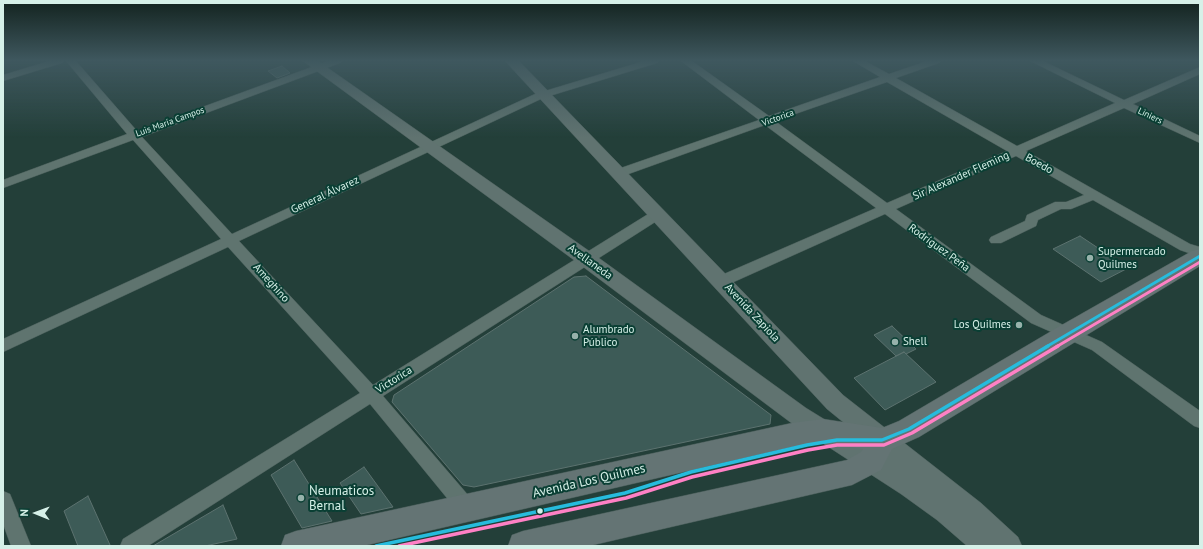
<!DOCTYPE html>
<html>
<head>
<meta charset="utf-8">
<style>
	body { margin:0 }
	#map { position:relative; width:1203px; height:549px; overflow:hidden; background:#233f39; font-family:"PT Sans",sans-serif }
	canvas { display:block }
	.frame { position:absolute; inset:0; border:4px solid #d6f0e8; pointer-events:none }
	.north { position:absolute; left:16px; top:493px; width:40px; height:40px; -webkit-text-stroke:3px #0a3f34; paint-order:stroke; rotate:271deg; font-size:11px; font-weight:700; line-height:16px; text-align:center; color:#d6f0e8 }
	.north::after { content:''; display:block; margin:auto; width:14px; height:18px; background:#d6f0e8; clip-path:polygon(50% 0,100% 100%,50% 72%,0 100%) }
</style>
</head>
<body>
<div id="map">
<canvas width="1203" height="549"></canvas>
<div class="frame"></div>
<div class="north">N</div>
</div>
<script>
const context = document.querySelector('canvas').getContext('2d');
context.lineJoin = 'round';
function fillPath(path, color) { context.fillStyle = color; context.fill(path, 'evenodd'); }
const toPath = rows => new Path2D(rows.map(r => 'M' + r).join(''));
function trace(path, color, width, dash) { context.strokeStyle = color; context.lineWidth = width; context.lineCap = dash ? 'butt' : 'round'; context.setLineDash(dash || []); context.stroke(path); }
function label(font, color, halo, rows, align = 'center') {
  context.font = font + ' "PT Sans",sans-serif'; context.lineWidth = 4; context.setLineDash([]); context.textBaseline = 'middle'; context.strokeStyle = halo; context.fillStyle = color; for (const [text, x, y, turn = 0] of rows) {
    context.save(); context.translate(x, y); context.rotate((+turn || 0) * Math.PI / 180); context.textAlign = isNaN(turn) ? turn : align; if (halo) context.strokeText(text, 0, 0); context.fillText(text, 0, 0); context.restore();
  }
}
const building = toPath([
	[282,66,290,73,277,78,268,71,282,66],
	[1080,236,1128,268,1101,282,1053,249,1080,236],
	[586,276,771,415,770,424,474,487,463,485,392,402,394,395,574,277,586,276],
	[892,326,916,349,906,354,904,352,896,356,874,335,892,326],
	[904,352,936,382,885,410,854,378,904,352],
	[294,460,332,521,302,528,271,475,294,460],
	[364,467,393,507,361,514,340,483,364,467],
	[88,496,110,545,108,546,78,546,64,511,88,496],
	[223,505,237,539,205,546,153,546,223,505]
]);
fillPath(building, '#3d5b57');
trace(building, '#5c726f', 1);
const street = toPath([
	[49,61,64,61,62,63,3,81,3,75,49,61],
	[66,61,76,61,137,131,328,61,342,61,340,63,142,137,232,234,535,94,644,61,659,61,657,63,543,98,239,241,373,385,653,211,663,211,664,214,663,217,383,396,474,502,476,508,474,514,467,517,460,514,370,404,148,546,120,546,123,539,360,393,228,247,3,352,3,339,221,239,133,140,3,188,3,180,127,134,66,61],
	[681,61,692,61,769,116,880,77,853,61,865,61,889,74,927,61,941,61,939,63,896,78,1017,146,1115,103,1030,61,1043,61,1124,100,1200,67,1200,74,1133,104,1200,136,1200,143,1124,108,1026,151,1190,244,1200,247,1200,257,1180,250,1093,200,1071,209,1061,209,1038,220,1036,226,1001,243,991,243,989,240,991,237,1025,221,1027,215,1055,202,1066,202,1084,195,1016,156,896,209,1041,315,1102,342,1200,411,1200,428,1194,426,1092,350,1031,323,885,214,727,285,722,286,717,285,715,281,717,277,876,208,765,125,623,176,615,176,613,173,615,170,759,120,681,61],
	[887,82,1007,151,887,203,775,121,887,82],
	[3,491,10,494,31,546,11,546,3,524,3,491]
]);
const secondary = toPath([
	[303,61,318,61,592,253,806,408,887,458,827,409,505,61,519,61,843,395,981,503,1018,537,1022,546,967,546,937,520,901,494,790,422,578,263,303,61]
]);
const primary = toPath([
	[1200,249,1200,266,919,437,892,449,881,470,852,485,589,546,508,546,512,535,523,531,847,460,861,452,863,449,823,443,792,447,363,546,281,546,285,535,296,531,792,423,823,419,882,428,899,421,1060,326,1192,251,1200,249]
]);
trace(street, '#445955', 1);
trace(secondary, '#445955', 1);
trace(primary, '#445955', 1);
fillPath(street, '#5f746f');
fillPath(secondary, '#607370');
fillPath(primary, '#647474');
trace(toPath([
	[1046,347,1200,256]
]), '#26bcdd', 3);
trace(toPath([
	[376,546,625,493,691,472,807,445,837,440,882,440,909,429,1048,346]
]), '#26bcdd', 3.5);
trace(toPath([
	[1056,347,1200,262]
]), '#ff80c5', 3);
trace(toPath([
	[399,546,626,498,692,477,808,450,837,445,884,445,912,433,1058,346]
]), '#ff80c5', 3.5);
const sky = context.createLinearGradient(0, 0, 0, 138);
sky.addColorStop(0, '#13231f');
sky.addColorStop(0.44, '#3f585f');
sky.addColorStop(1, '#3f585f00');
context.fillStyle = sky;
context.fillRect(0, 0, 1203, 138);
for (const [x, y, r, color] of [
	[1090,258,4,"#97b2ab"],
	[1019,325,4,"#97b2ab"],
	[575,336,4,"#97b2ab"],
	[895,342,4,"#97b2ab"],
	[301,498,4,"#97b2ab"],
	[540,511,3.5,"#d6f0e8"]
]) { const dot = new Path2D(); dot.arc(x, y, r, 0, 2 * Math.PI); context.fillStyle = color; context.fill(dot); trace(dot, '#0a3f34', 1.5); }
label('9px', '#d6f0e8', '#0a3f34', [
	["Liniers",1150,116,25],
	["Victorica",778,118,-20],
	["Luis María Campos",170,122,-20]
]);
label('11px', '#d6f0e8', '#0a3f34', [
	["Boedo",1039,164,29],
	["Sir Alexander Fleming",961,176,-24],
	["General Álvarez",325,195,-25],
	["Rodríguez Peña",939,248,36],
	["Avellaneda",590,262,36],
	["Ameghino",271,283,48],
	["Avenida Zapiola",752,313,47],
	["Victorica",394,380,-32]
]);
label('11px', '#d6f0e8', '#0a3f34', [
	["Supermercado",1098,252],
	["Quilmes",1098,265],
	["Los Quilmes",1011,325,"right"],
	["Alumbrado",583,330],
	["Público",583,343],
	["Shell",903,342]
], 'left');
label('13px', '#d6f0e8', '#0a3f34', [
	["Avenida Los Quilmes",589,481,-13]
]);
label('13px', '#d6f0e8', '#0a3f34', [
	["Neumaticos",309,491],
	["Bernal",309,506]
], 'left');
</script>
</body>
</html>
